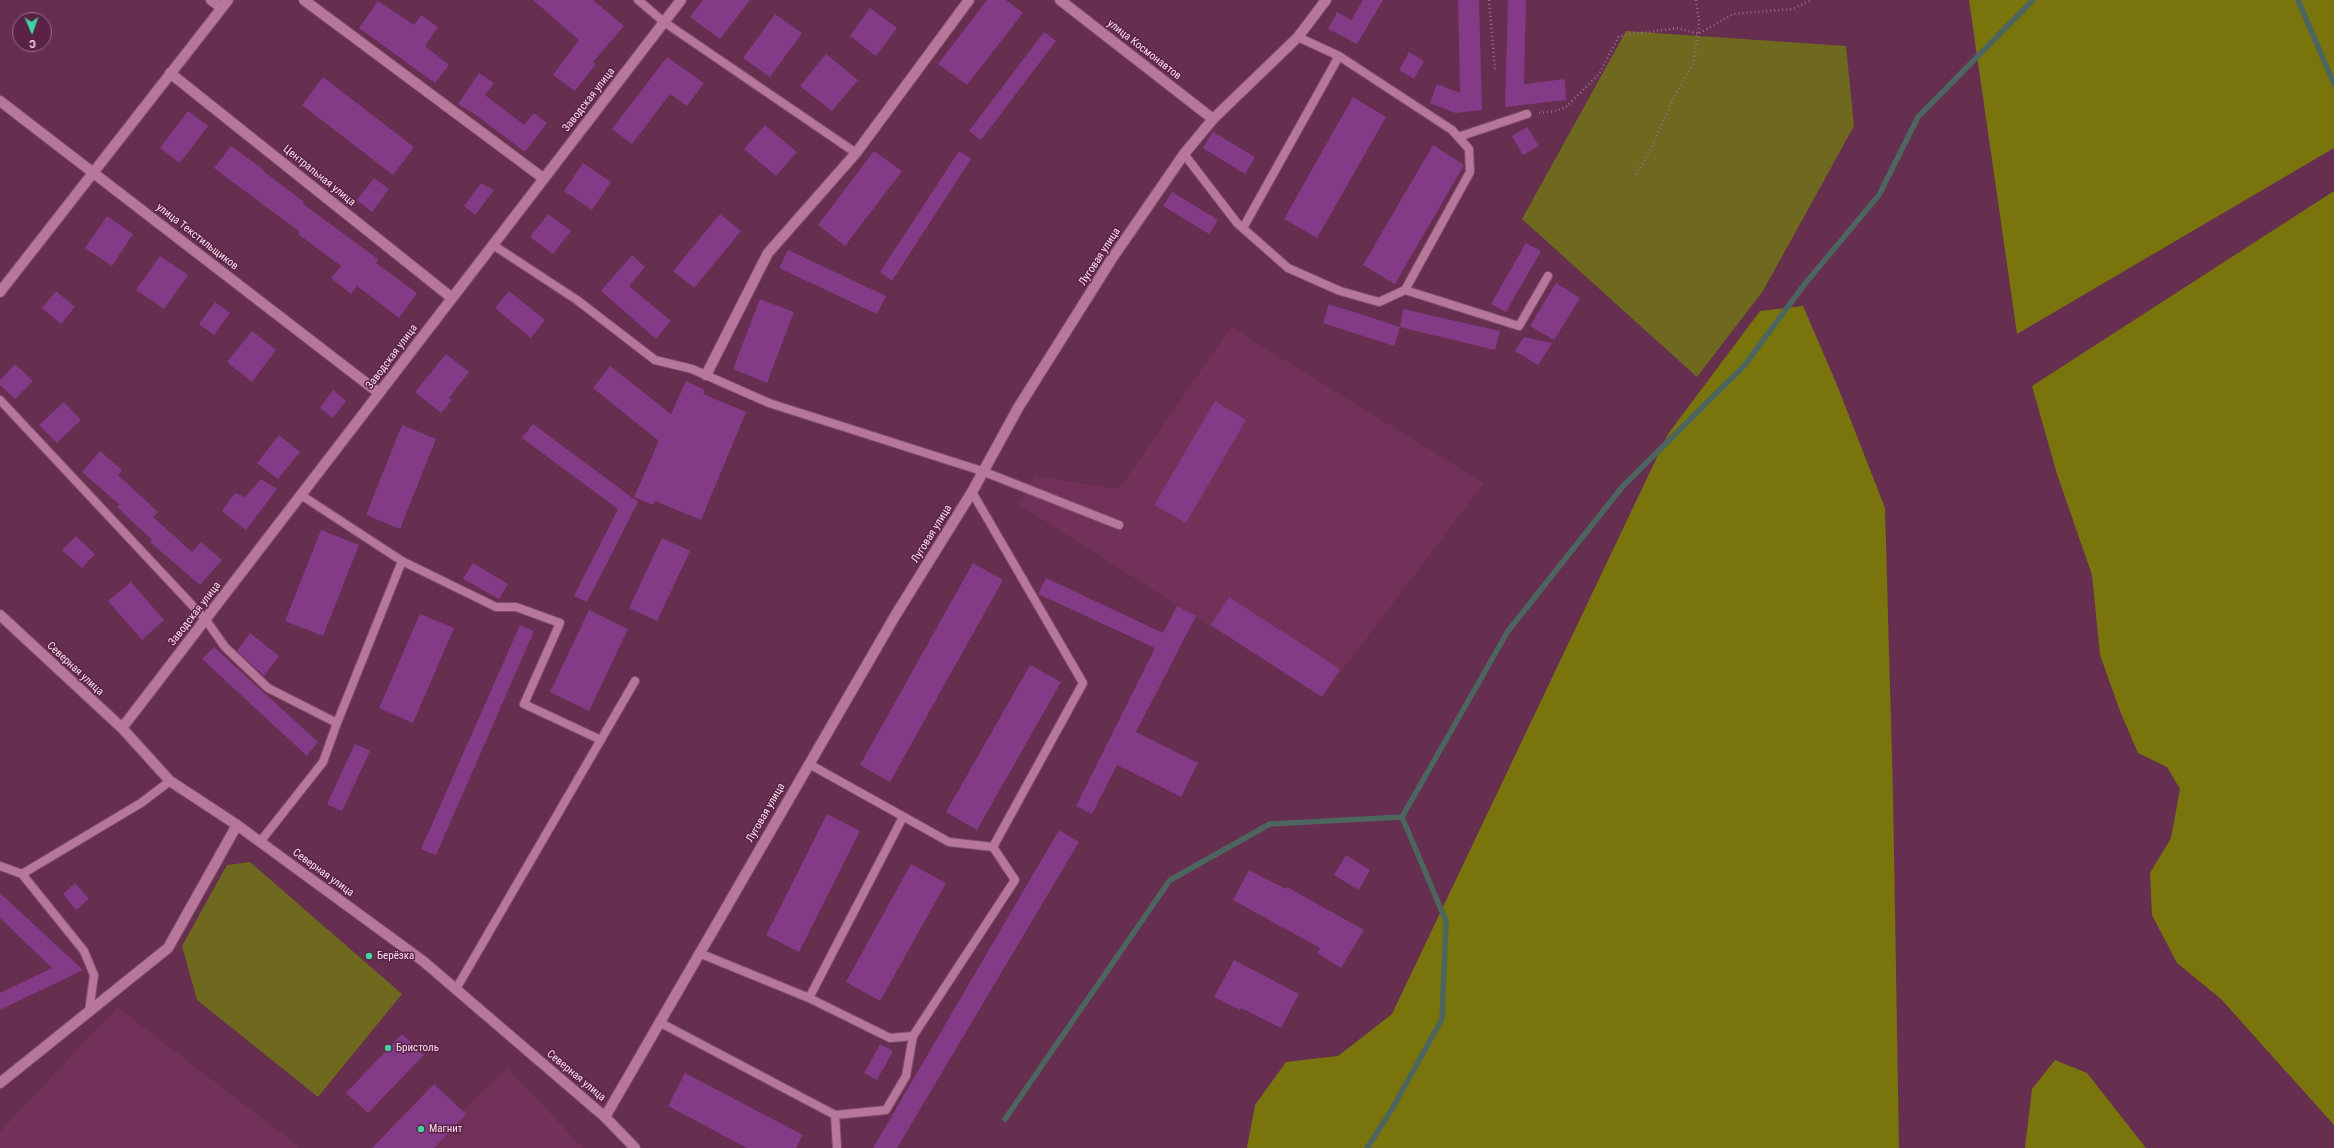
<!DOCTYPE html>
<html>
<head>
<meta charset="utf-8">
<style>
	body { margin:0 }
	#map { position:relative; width:2334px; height:1148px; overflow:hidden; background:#662e4f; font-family:"Roboto Condensed",sans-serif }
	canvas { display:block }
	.north { position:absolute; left:12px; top:12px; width:40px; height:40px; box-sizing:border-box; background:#5a2345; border:1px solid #9a6e88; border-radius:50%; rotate:178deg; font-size:11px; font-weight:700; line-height:16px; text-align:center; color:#fbdeed }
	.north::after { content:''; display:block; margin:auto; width:14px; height:18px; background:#41d4a1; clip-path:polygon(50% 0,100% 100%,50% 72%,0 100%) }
</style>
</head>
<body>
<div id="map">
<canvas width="2334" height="1148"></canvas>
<div class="north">С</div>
</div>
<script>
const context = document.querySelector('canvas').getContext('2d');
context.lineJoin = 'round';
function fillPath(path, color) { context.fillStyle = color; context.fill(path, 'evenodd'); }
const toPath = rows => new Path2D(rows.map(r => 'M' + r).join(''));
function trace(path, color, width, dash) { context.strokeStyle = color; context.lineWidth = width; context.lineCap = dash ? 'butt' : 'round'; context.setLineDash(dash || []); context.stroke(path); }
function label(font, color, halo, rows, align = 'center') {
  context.font = font + ' "Roboto Condensed",sans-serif'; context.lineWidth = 3; context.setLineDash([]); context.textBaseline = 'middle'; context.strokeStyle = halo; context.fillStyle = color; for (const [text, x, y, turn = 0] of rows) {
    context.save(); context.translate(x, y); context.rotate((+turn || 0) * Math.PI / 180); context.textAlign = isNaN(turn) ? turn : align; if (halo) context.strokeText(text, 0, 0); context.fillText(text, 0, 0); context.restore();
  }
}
fillPath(toPath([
	[1231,327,1484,483,1322,697,1018,504,1035,476,1119,489],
	[117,1007,301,1148,0,1148,0,1132],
	[507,1068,583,1148,425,1148]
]), '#723158');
fillPath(toPath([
	[1626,31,1846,46,1854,126,1763,291,1697,377,1522,219],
	[250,862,402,994,318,1097,197,1000,182,946,227,865]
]), '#6e691f');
fillPath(toPath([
	[1969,0,2334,0,2334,148,2017,334],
	[2334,191,2334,1125,2221,999,2177,963,2152,915,2150,873,2171,838,2180,789,2167,767,2138,753,2120,711,2100,655,2092,575,2057,474,2032,386],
	[1803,306,1837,385,1885,508,1893,794,1899,1148,1247,1148,1255,1105,1286,1062,1338,1056,1392,1014,1668,434,1760,311],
	[2055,1060,2087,1073,2146,1148,2025,1148,2032,1089]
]), '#7a740d');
trace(toPath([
	[2298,0,2334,84],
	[1402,817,1508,631,1623,486,1744,366,1804,285,1879,195,1918,117,2033,0],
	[1005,1119,1170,880,1270,824,1402,817],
	[1367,1148,1392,1109,1442,1019,1446,921,1402,817]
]), '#4d655f', 5.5);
fillPath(toPath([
	[533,0,593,0,624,26,593,62,596,64,575,91,553,75,579,40],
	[703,0,750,0,720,39,690,17],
	[987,0,1006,0,1023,13,967,85,938,64],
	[1363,0,1383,0,1357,44,1328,29,1337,12,1351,20],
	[1458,0,1479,0,1482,110,1455,113,1430,103,1437,84,1460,93],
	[1508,0,1526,0,1524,84,1565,79,1566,100,1505,107],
	[378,1,414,25,421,15,438,27,425,46,449,65,435,83,359,28],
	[870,8,897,28,876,56,850,36],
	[775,14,802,33,770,77,743,58],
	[1044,32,1056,41,981,140,969,131],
	[1409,52,1424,61,1414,79,1399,70],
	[826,54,858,80,832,111,800,86],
	[667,57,704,83,687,106,670,94,632,144,612,129],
	[479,73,494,83,485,95,524,125,534,113,547,123,525,152,473,113,458,104],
	[323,77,414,147,393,175,302,105],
	[1353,97,1386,117,1317,238,1284,219],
	[188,111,208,126,180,163,160,148],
	[765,125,797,152,776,176,744,149],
	[1527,127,1539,146,1523,155,1512,136],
	[1213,132,1255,157,1245,174,1203,148],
	[1433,145,1464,165,1395,284,1363,265],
	[231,146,264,170,263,171,304,202,303,204,378,259,376,263,417,293,399,318,357,286,351,294,331,278,341,266,298,234,300,232,214,168],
	[874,151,902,171,845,246,818,225],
	[959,151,971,159,892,281,880,272],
	[583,163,611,182,592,210,564,191],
	[374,178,389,189,372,212,357,200],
	[481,183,494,190,475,215,464,206],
	[1172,192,1218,220,1209,234,1163,206],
	[548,214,571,231,553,254,530,237],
	[720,214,741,231,694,288,673,271],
	[107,216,133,234,112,266,85,248],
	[1526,243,1541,251,1506,312,1491,304],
	[788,250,886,296,877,314,779,268],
	[632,255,645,267,629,286,671,321,656,339,601,291],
	[160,256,188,275,164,309,136,290],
	[1556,283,1580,298,1554,340,1530,326],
	[56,291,75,307,61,324,42,308],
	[509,291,545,320,531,338,495,308],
	[760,299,794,312,767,383,733,369],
	[215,302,230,313,214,335,199,324],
	[1329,304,1400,327,1394,346,1323,323],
	[1403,309,1500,331,1495,350,1400,327],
	[252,331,276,350,252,382,227,362],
	[1524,337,1552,343,1538,365,1515,351],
	[446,354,469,372,449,398,452,400,441,413,415,392],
	[15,364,33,381,15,399,0,385,0,380],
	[610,366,671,414,686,381,705,390,703,394,746,412,701,520,655,501,653,505,634,497,659,441,593,388],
	[333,390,346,401,333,418,320,408],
	[1215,401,1246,420,1186,523,1154,505],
	[64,402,81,420,57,443,39,425],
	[533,424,638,502,587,602,574,596,618,509,522,438],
	[402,425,436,439,400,529,366,515],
	[279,435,300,452,278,479,257,463],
	[100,451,122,470,118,475,158,512,153,517,192,552,201,542,222,560,200,585,150,542,152,540,117,507,119,504,82,472],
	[261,479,277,489,246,530,222,511,235,493,245,497],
	[321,530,359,545,323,636,285,621],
	[76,536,95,554,82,568,62,550],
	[662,538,690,551,657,621,629,608],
	[473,563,508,584,499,599,463,579],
	[973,563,1003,580,890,782,860,765],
	[1046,578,1163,633,1177,606,1196,616,1136,732,1198,763,1181,797,1117,765,1092,814,1076,806,1155,648,1038,594],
	[131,582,164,620,142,640,108,601],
	[1229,597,1340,669,1322,697,1211,625],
	[589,610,628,629,589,711,550,692],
	[420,614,454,628,413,723,379,708],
	[520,625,534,631,436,855,421,849],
	[250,633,279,656,264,676,237,651],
	[214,647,318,742,307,756,202,659],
	[1030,665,1061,682,977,830,946,812],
	[355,744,370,751,342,811,327,804],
	[827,814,860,831,799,952,766,935],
	[1059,830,1079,842,897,1148,873,1148],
	[1346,855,1370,870,1359,890,1334,875],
	[911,864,946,883,880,1001,846,982],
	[1249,870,1286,889,1287,887,1364,930,1341,968,1317,953,1320,948,1233,900],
	[75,883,89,899,76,910,63,894],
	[0,893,83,970,0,1010,0,993,52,968,0,918],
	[1234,960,1299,994,1281,1028,1241,1008,1240,1010,1214,997],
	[402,1034,424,1055,368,1113,346,1093],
	[880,1044,893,1051,877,1080,864,1073],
	[685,1073,803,1135,796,1148,747,1148,668,1106],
	[434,1084,466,1114,434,1148,372,1148]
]), '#833b87');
const service = toPath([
	[638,0,664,22,856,153],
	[1458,137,1527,114],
	[1184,154,1237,223,1288,268,1340,291,1379,302,1405,290,1470,172,1469,149,1452,130,1339,56,1298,37],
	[1243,228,1339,56],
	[493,245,577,300,655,360,692,369,769,403,982,471,1119,525],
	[1405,290,1519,326,1548,276],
	[0,400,206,620,225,647,268,688,337,723,323,762,260,842],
	[301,495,402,561],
	[337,723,402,561,496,607,516,607,560,623,524,704,601,740],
	[809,764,949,842,993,847,1083,683,972,492],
	[0,866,22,874,141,803,170,781],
	[22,874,84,951,94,975,89,1012],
	[699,953,809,998,903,817],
	[456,989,635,681],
	[809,998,890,1038,913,1036,1015,880,993,847],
	[659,1022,835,1115,886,1110,906,1076,913,1036],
	[835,1115,837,1148]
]);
const minor = toPath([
	[211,0,222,8],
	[304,0,543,178],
	[1060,0,1213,119],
	[170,73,452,298],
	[0,101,379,393],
	[0,292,228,0],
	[706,375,768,253,856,153,969,0],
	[0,615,122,728,170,781,237,825,423,961,605,1117,635,1148],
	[122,728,681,0],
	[0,1083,168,948,237,825],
	[605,1117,895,616,972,492,1018,408,1111,260,1184,154,1213,119,1298,37,1326,0]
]);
trace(service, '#7e4f6c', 10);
trace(minor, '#7e4f6c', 12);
trace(toPath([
	[1489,0,1495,70],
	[1696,0,1699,21,1698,34,1733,14,1792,9,1812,0],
	[1539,113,1556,111,1566,107,1599,74,1619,36,1678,28,1698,34,1693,64,1673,99,1651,149,1635,176]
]), '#9a6b86', 2.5, [1, 3]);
trace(service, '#b7779b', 8);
trace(minor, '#b7779b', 10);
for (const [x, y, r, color] of [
	[369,956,4,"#41d4a1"],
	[388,1048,4,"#41d4a1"],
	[421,1129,4,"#41d4a1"]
]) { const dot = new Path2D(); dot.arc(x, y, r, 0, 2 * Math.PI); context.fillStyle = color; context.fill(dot); trace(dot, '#5a2345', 1.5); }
label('11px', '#fbdeed', '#5a2345', [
	["улица Космонавтов",1144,50,38],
	["Заводская улица",589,100,-52],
	["Центральная улица",319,176,39],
	["улица Текстильщиков",197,237,38],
	["Луговая улица",1100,257,-57],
	["Заводская улица",392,357,-53],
	["Луговая улица",932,534,-58],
	["Заводская улица",195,614,-52],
	["Северная улица",75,669,43],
	["Луговая улица",766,813,-60],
	["Северная улица",323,873,36],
	["Северная улица",576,1076,40]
]);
label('11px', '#fbdeed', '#5a2345', [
	["Берёзка",377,956],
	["Бристоль",396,1048],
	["Магнит",429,1129]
], 'left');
</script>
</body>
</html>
